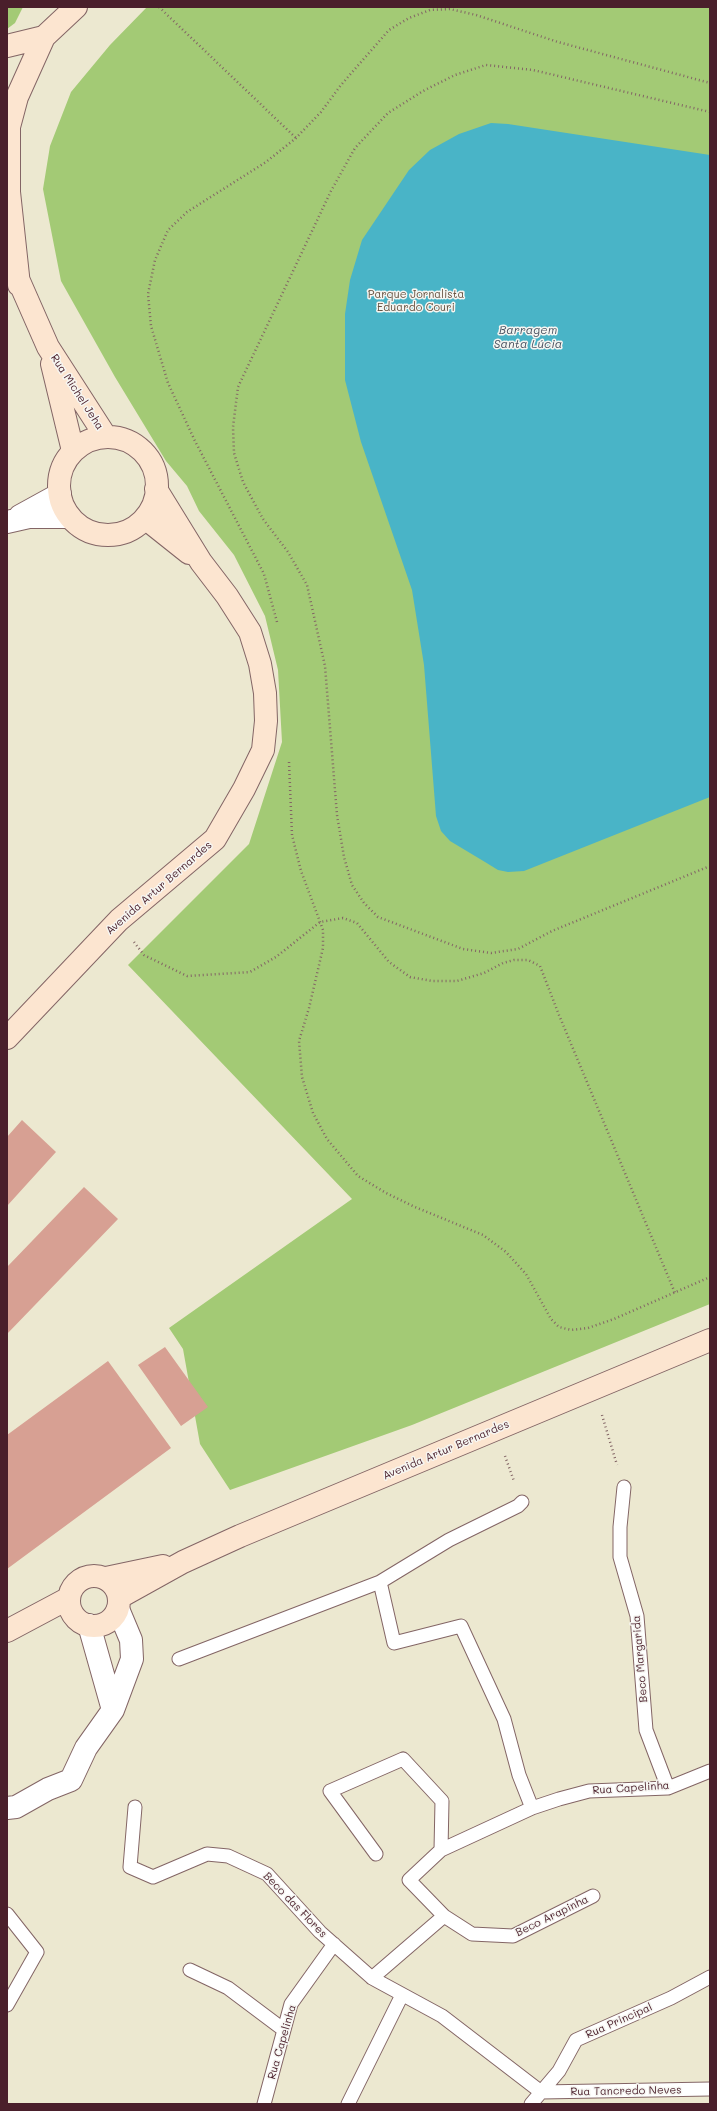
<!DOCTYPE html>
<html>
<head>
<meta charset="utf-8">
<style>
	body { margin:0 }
	#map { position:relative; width:717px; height:2111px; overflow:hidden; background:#ece8d0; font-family:Mali,sans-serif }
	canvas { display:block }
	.frame { position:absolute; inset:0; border:8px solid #4a1f2b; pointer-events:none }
</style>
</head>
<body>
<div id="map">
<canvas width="717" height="2111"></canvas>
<div class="frame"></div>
</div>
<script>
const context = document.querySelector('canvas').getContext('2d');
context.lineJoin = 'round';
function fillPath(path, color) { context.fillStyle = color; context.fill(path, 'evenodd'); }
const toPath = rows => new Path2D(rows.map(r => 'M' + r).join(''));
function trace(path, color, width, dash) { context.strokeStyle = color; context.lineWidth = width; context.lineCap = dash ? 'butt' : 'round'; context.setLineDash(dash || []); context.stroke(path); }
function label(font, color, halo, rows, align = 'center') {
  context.font = font + ' Mali,sans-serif'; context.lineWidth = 3; context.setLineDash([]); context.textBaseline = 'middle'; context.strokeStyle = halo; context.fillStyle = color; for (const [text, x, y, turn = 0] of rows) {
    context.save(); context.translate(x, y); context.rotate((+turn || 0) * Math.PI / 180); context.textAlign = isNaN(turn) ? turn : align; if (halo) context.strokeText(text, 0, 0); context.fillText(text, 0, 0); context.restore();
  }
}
fillPath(toPath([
	[7,7,23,7,15,23,7,29],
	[147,7,710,7,710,1304,412,1425,230,1490,200,1444,183,1349,169,1328,352,1199,128,965,249,844,282,742,278,670,265,616,234,555,199,511,187,486,166,461,115,377,61,281,43,189,50,146,71,92,110,45]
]), '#a3ca75');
fillPath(toPath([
	[491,123,508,124,710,155,710,797,524,871,508,872,498,870,485,862,450,841,441,831,436,816,424,665,412,590,361,442,345,380,345,314,350,280,362,240,409,170,430,150,459,134]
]), '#49b4c7');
fillPath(toPath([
	[22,1120,56,1152,7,1206,7,1137],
	[84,1187,118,1219,7,1334,7,1267],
	[165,1347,208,1407,181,1426,138,1365],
	[108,1361,171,1448,7,1569,7,1435]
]), '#d7a093');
const lane = toPath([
	[624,1487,620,1527,620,1557,637,1616,646,1730,668,1788],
	[522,1502,518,1506,449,1540,380,1582,394,1643,461,1626,504,1719,519,1775,532,1808],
	[179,1659,380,1582],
	[135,1807,130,1867,153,1877,207,1854,228,1856,267,1874,320,1932,372,1978],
	[441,1850,532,1808,559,1799,589,1791,668,1788,710,1771],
	[376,1854,330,1791,403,1759,442,1801,441,1850,409,1880,444,1916,372,1978,442,2016,541,2092],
	[7,1914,37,1952,7,2005],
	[444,1916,472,1934,513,1936,593,1896],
	[190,1970,228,1988,284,2030],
	[541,2092,710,2089],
	[264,2104,291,2004,334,1944],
	[348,2104,402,1995],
	[531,2104,559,2071,576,2040,671,1998,710,1977]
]);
const street = toPath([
	[20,516,60,494],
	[7,522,29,517,69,517],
	[89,1625,113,1710],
	[7,1808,16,1807,48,1789,71,1780,86,1748,113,1710,132,1659,131,1640,118,1609]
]);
const secondary = toPath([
	[7,46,44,37],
	[15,272,48,347,106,437],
	[19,285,9,192,9,127,17,97,44,37,76,7],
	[52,364,73,451],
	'59 486a49 49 0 1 1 98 0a49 49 0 1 1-98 0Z',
	[145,518,189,553],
	[7,1038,119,920,215,839,244,789,263,750,266,721,265,693,260,664,250,632,227,596,201,562,156,489],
	'69 1601a25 25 0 1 1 50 0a25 25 0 1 1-50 0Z',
	[106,1578,163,1566],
	[120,1597,183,1562,240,1536,710,1340],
	[7,1631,69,1598]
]);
trace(lane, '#836565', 15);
trace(street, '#836565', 24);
trace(secondary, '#836565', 24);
trace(toPath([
	[159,7,296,138],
	[710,112,533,70,486,65,455,75,423,91,388,113,355,148,331,191,238,387,233,427,234,453,243,482,263,519,288,552,307,585,325,666,337,815,344,857,352,885,364,903,378,917,463,949,491,953,518,949,552,931,710,866],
	[277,622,264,574,195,441,168,383,151,326,148,294,155,260,168,230,187,212,266,162,296,138,321,112,341,85,389,30,409,18,430,10,450,9,476,15,558,42,710,83],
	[289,762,292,835,301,871,323,930,323,948,309,1008,299,1041,302,1077,313,1113,327,1139,358,1176,386,1193,415,1207,483,1235,506,1252,526,1274,551,1319,559,1327,571,1330,588,1328,614,1319,710,1277],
	[134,942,144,955,187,976,250,972,276,957,320,922,343,918,357,923,389,962,410,977,432,981,457,981,484,973,503,963,514,960,528,960,540,966,559,1015,675,1293],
	[602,1415,617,1465],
	[505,1456,514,1481]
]), '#836565', 2.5, [1, 3]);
trace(lane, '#fff', 13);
trace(street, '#fff', 22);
trace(secondary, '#fce5d0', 22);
label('11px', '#655241', '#f6f6f2', [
	["Parque Jornalista",416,295],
	["Eduardo Couri",416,308]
]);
label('11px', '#4a1f2b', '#f6f6f2', [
	["Rua Michel Jeha",77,392,57],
	["Avenida Artur Bernardes",159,888,-41],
	["Avenida Artur Bernardes",446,1450,-23],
	["Beco Margarida",640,1659,-95],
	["Rua Capelinha",631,1788,-4],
	["Beco das Flores",295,1905,46],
	["Beco Arapinha",552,1916,-26],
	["Rua Principal",619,2021,-24],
	["Rua Capelinha",282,2042,-74],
	["Rua Tancredo Neves",626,2091,-1]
]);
label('italic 12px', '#4a5362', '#f6f6f2', [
	["Barragem",528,330],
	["Santa Lúcia",528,344]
]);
</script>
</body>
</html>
